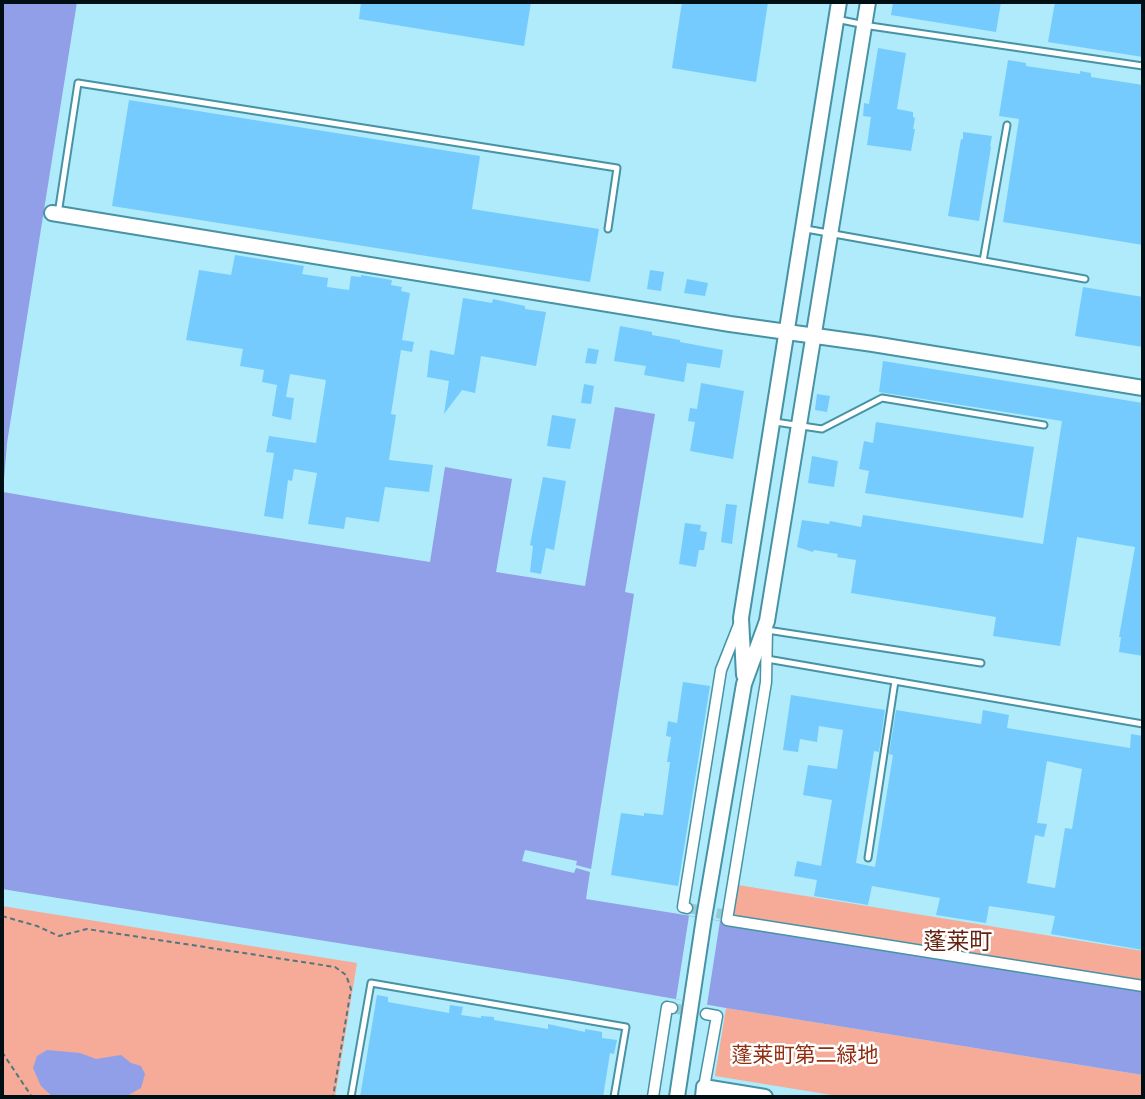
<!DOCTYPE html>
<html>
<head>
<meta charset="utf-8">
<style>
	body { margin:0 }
	#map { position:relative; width:1145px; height:1099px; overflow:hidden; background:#afebfa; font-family:"Fira Sans Condensed",sans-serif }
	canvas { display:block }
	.frame { position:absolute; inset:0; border:4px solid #000f14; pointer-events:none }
</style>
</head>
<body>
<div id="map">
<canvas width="1145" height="1099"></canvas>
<div class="frame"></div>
</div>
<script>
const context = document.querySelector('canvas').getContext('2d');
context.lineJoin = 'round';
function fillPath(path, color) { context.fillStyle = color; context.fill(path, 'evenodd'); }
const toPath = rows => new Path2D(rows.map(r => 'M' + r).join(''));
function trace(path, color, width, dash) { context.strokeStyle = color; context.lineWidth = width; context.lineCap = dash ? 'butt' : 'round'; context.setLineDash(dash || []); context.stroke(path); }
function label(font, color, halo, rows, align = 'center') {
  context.font = font + ' "Fira Sans Condensed","Noto Sans JP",sans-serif'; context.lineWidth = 5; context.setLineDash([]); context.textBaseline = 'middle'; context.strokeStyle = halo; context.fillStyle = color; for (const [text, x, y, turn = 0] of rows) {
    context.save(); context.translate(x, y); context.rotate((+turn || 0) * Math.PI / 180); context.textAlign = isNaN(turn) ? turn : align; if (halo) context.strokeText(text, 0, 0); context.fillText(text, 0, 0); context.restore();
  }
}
fillPath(toPath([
	[738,885,1143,951,1143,982,737,917,734,915],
	[2,906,357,963,335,1097,2,1097],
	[726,1008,1143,1075,1143,1097,844,1097,715,1076]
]), '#f5ab97');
fillPath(toPath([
	[2,2,77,2,7,443,3,492,153,518,430,562,445,467,512,479,496,572,585,586,615,407,655,414,625,592,634,594,591,869,576,865,577,861,525,850,522,861,574,873,576,868,590,872,586,899,1143,989,1143,1075,726,1008,568,980,2,889],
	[47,1050,80,1053,96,1059,121,1055,131,1063,141,1066,145,1074,141,1088,125,1097,53,1097,41,1086,33,1068,37,1056]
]), '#919ee8');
fillPath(toPath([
	[689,916,720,921,707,1005,676,999]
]), '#afebfa');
fillPath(toPath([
	[361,2,531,2,524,46,359,19],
	[682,2,768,2,756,82,672,68],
	[893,2,1001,2,996,32,891,15],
	[1055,2,1143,2,1143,57,1048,42],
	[878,48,906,53,897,109,913,112,913,117,915,118,913,129,915,129,911,151,867,145,871,117,863,116,864,103,869,104],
	[1008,60,1026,63,1026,66,1080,74,1080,71,1091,73,1091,77,1143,85,1143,245,1003,222,1019,119,999,116],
	[129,100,480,156,472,209,599,229,590,282,112,206],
	[963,132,992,136,990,146,991,147,979,221,948,216,961,139,963,139],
	[235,255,304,266,302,274,328,278,327,287,349,290,351,276,361,277,361,275,392,280,391,285,402,287,401,291,410,293,402,340,414,342,412,352,401,350,391,414,396,415,389,460,433,465,429,492,385,487,379,522,346,517,344,529,308,524,317,473,294,469,292,481,288,480,283,519,264,516,274,453,266,452,269,436,316,443,326,380,290,374,286,397,294,398,291,420,272,416,277,385,262,382,264,370,240,366,243,349,186,340,199,270,231,275],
	[650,270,664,272,661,291,647,289],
	[687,279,708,283,705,296,684,293],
	[1083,287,1143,297,1143,347,1075,336],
	[463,298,492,303,493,299,525,306,525,309,546,312,536,366,481,356,475,393,462,390,444,414,449,381,427,377,430,350,454,355],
	[620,326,652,332,652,335,680,340,680,342,723,350,720,368,687,363,684,382,644,375,646,366,614,361],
	[588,348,599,350,596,364,585,363],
	[883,361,1143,403,1143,656,1119,652,1121,637,1119,637,1135,547,1077,537,1060,646,993,636,996,617,851,593,856,560,837,557,838,554,814,550,813,552,797,547,802,520,829,524,830,521,861,527,863,515,1043,544,1062,421,879,392],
	[701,383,744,391,733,459,690,451,695,422,688,421,690,408,697,409],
	[584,384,594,386,591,404,581,403],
	[817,394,830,396,827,412,815,410],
	[552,415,576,419,570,449,547,446],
	[876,422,1034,447,1023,518,865,493,869,471,859,469,864,441,873,443],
	[812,456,838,461,834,487,808,483],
	[543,477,566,481,554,550,546,548,541,574,530,572,533,546,530,545],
	[726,504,737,505,732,544,721,542],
	[685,523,701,525,700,531,707,532,704,550,699,550,696,567,679,564],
	[683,682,710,686,678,886,611,875,621,813,644,816,644,813,663,815,670,762,667,762,671,737,666,736,668,721,677,723],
	[791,695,885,710,879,752,874,751,856,863,875,867,893,755,889,754,896,710,981,724,983,710,1009,715,1007,728,1130,748,1131,734,1143,736,1143,950,1051,934,1055,916,1023,911,989,906,986,923,936,915,940,898,872,886,868,905,814,896,817,880,794,876,797,861,821,866,832,800,803,795,808,765,837,769,843,730,819,726,817,742,800,739,798,752,783,750],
	[1047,761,1082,769,1072,829,1065,828,1055,888,1027,883,1035,835,1044,837,1047,824,1037,823],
	[377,995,388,997,388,1002,449,1013,450,1005,463,1007,461,1015,481,1018,481,1016,494,1017,494,1020,548,1029,548,1024,585,1032,585,1029,602,1032,602,1038,617,1040,614,1054,610,1053,603,1097,360,1097]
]), '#75cbfd');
trace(toPath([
	[687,908,722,914],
	[672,1008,706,1014]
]), '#95cad8', 10, [10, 5]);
const lane = toPath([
	[836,19,870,26,1143,66],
	[58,214,78,83,617,168,608,229],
	[806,229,1085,279],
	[983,261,1007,125],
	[775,422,822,429,882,398,1044,425],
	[767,630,981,663],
	[767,659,1143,724],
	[868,858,895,681],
	[351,1097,371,983,626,1027,614,1097]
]);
const street = toPath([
	[767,628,766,682,727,920,1143,986],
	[687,908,683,907,721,670,740,622],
	[704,1087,717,1016,706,1014],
	[653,1097,667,1007,672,1008]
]);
const secondary = toPath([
	[52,213,730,324,873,344,1143,388],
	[744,675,741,618,839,2],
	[677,1097,704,918,744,684,767,621,868,2],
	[703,1097,704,1087,765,1097]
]);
trace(lane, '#4793a5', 9);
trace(street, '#4793a5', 13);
trace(secondary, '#4793a5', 18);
trace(toPath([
	[2,916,37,926,59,936,87,929,335,967,346,975,351,989,333,1097],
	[2,1052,32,1097]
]), '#52767f', 2, [5, 3.5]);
trace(lane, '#fff', 5);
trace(street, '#fff', 10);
trace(secondary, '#fff', 14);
label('21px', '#912d11', '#fff', [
	["蓬莱町第二緑地",805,1056]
]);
label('23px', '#642210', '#fff', [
	["蓬莱町",958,943]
]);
</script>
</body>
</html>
